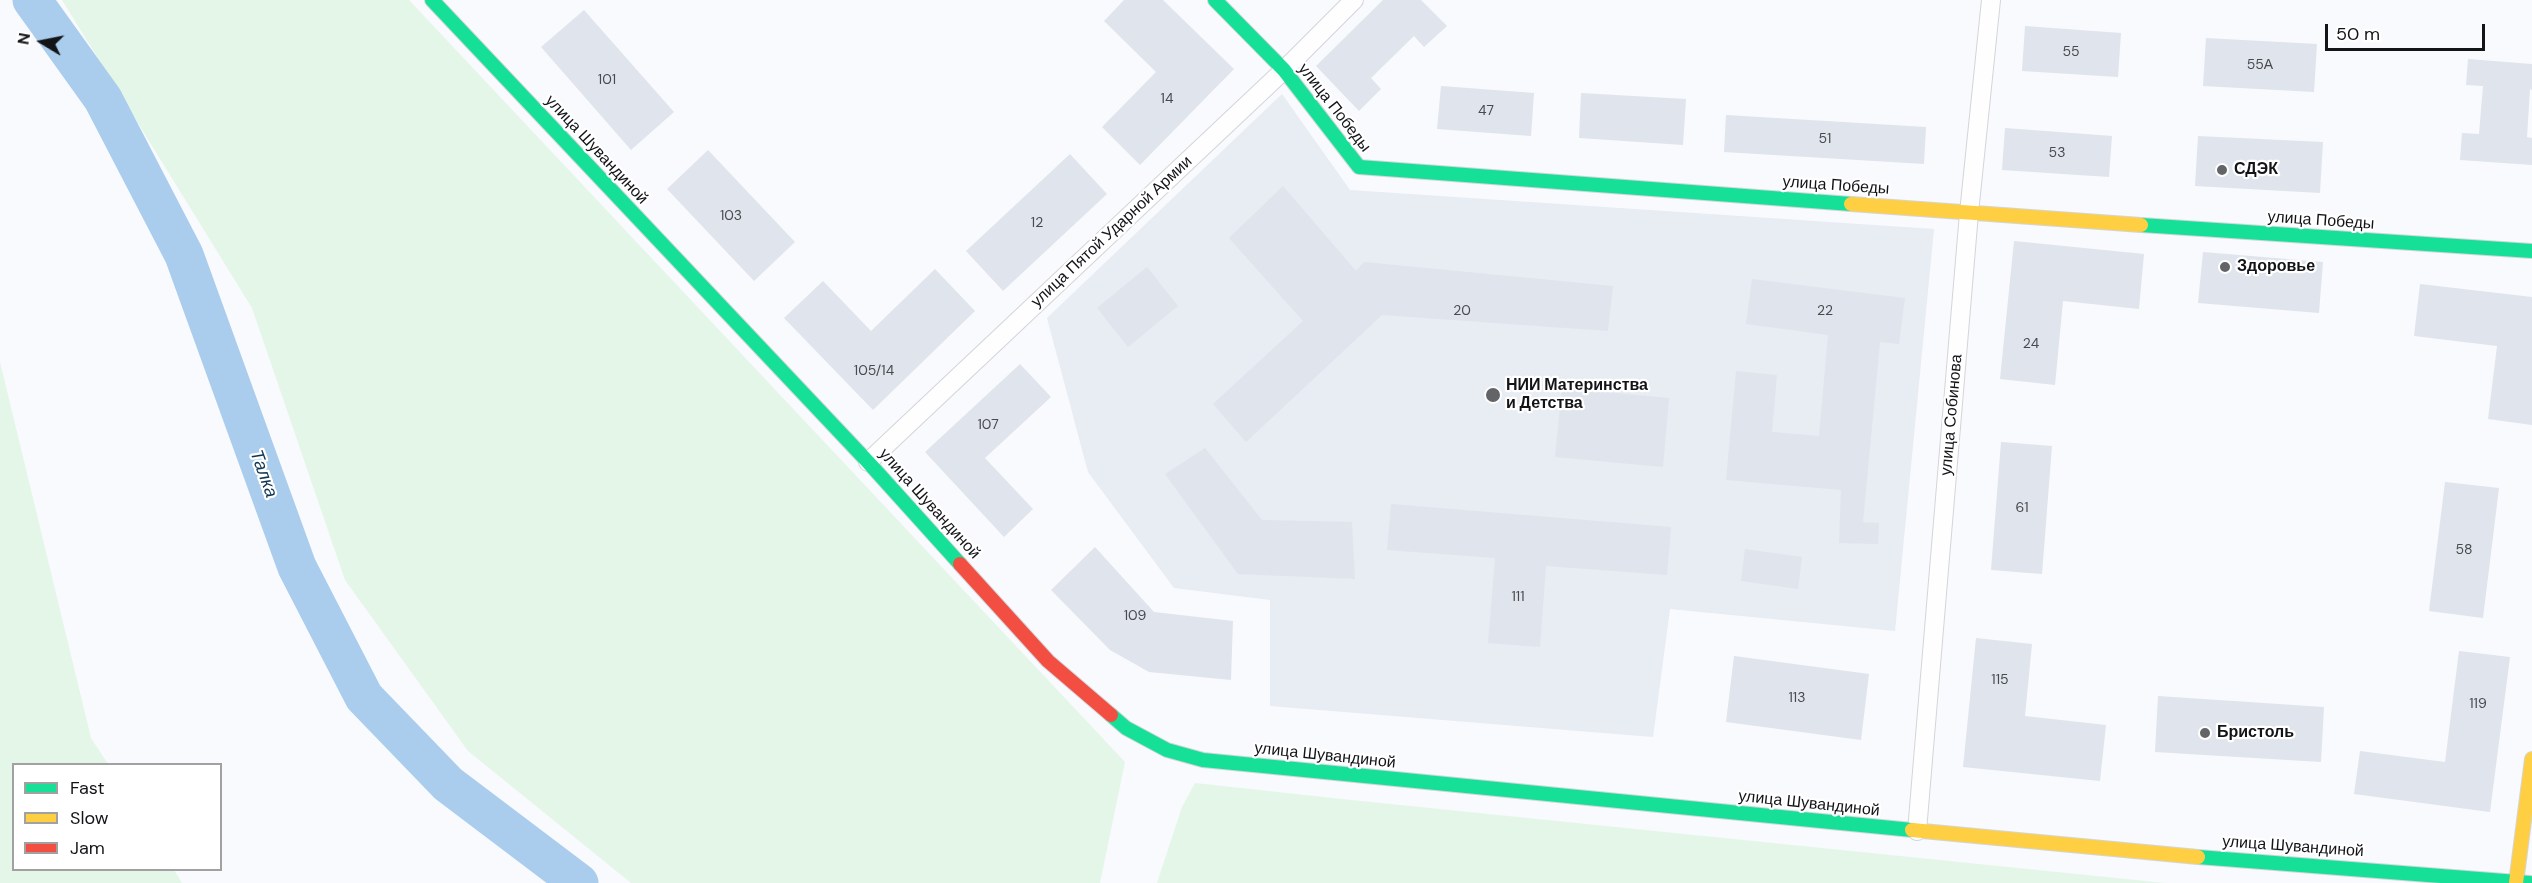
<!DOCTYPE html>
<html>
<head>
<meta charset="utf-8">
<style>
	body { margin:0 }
	#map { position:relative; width:2532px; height:883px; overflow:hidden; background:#f8fafd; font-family:"DM Sans",sans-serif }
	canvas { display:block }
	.legend { position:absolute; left:12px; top:763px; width:210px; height:108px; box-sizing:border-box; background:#fff; border:2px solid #a1a1a2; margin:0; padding:8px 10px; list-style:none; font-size:18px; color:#131417 }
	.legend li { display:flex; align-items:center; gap:12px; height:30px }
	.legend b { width:30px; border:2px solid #a1a1a2 }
	.north { position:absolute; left:12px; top:12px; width:60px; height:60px; -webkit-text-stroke:4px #fff; paint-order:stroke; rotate:280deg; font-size:16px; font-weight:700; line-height:24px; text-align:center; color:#131417 }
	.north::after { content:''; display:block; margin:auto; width:21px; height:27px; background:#131417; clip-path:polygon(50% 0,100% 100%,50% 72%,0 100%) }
	.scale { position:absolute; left:2325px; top:24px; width:160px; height:27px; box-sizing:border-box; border:3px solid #131417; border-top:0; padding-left:8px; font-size:18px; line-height:21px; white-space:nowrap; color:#131417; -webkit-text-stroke:4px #fff; paint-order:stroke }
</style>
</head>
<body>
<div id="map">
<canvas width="2532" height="883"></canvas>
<ul class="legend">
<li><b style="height:8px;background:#16e098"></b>Fast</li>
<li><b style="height:8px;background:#ffcf43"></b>Slow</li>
<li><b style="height:8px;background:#f24e42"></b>Jam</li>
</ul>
<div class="north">N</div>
<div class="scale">50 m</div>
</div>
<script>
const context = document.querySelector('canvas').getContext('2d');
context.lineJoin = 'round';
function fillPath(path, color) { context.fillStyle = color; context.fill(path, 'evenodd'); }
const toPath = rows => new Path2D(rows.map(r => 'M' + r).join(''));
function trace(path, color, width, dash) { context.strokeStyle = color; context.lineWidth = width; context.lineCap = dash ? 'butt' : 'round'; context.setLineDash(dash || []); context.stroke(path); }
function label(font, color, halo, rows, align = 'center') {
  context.font = font + ' "DM Sans",sans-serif'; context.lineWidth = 4.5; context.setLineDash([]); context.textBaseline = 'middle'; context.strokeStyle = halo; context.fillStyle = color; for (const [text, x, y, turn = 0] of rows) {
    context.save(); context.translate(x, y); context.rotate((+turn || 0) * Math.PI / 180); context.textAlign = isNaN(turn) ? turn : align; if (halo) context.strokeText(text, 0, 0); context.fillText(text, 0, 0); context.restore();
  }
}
fillPath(toPath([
	[1282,94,1350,190,1934,229,1895,631,1670,609,1653,737,1270,706,1270,600,1174,588,1088,472,1047,318]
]), '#e8ecf3');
fillPath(toPath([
	[62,0,409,0,1125,762,1100,883,631,883,468,751,345,580,252,308],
	[0,362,91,738,108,764,14,764,14,870,174,870,182,883,0,883],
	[1195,783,1351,800,2165,883,1157,883,1182,807]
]), '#e4f6e7');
trace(toPath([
	[32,0,103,99,184,255,297,567,364,697,448,784,579,883]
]), '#aacded', 39);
fillPath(toPath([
	[1124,0,1163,0,1234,69,1140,165,1102,127,1156,72,1104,21],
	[1383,0,1421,0,1447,26,1424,47,1414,36,1371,78,1381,89,1359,111,1316,66],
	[584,10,674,112,631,150,541,47],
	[2025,26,2121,33,2118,77,2022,71],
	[2206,38,2317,44,2314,92,2203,86],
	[2468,59,2532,64,2532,90,2530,89,2527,137,2532,138,2532,165,2460,160,2462,133,2479,134,2483,86,2466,85],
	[1441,86,1534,93,1531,136,1437,129],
	[1581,93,1686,99,1683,145,1579,138],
	[1726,115,1926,127,1924,164,1724,152],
	[2005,128,2112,136,2109,177,2002,170],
	[2198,136,2323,142,2320,193,2195,186],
	[708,150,795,242,754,281,667,189],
	[1070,154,1107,194,1003,291,966,251],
	[1283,186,1356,271,1364,262,1613,286,1608,331,1382,315,1246,442,1213,404,1303,321,1229,238],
	[2014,241,2144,254,2139,309,2063,301,2055,385,2000,379],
	[2203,252,2323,262,2319,313,2198,303],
	[1147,267,1178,306,1128,347,1097,308],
	[935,269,975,311,873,410,784,318,823,281,871,331],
	[1752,279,1905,298,1899,344,1880,342,1863,522,1879,523,1878,544,1839,543,1841,490,1726,480,1736,371,1777,375,1772,432,1819,436,1828,335,1746,324],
	[2420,284,2532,297,2532,425,2488,419,2497,346,2414,336],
	[1020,364,1051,397,985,458,1033,509,1004,537,925,452],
	[1562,388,1669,398,1663,467,1555,457],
	[2001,442,2052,446,2042,574,1991,570],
	[1205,448,1262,520,1352,522,1355,579,1238,574,1165,474],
	[2445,482,2499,488,2483,618,2429,611],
	[1391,504,1671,527,1667,575,1546,566,1540,647,1488,643,1495,558,1387,550],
	[1095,547,1154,612,1233,621,1231,680,1149,672,1110,650,1051,590],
	[1745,549,1802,557,1798,589,1741,581],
	[1976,638,2032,644,2025,716,2106,725,2100,781,1963,767],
	[2459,651,2510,657,2490,812,2354,794,2360,751,2445,762],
	[1734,656,1869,674,1861,740,1726,722],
	[2158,696,2324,707,2321,762,2155,752]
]), '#e0e4ec');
const street = toPath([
	[868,462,1284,70,1354,0],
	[1917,831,1969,213,1991,0]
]);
const fast = toPath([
	[432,0,868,462,960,564],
	[1215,0,1284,70,1359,167,1851,204],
	[2141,225,2532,251],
	[1111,715,1126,728,1167,750,1203,760,1912,830],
	[2198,857,2530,883]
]);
const slow = toPath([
	[1851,204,2141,225],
	[1912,830,2198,857],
	[2516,883,2532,759]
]);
const jam = toPath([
	[960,564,1048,661,1111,715]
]);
trace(street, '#d3d5d8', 20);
trace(fast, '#d3d5d8', 16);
trace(slow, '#d3d5d8', 16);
trace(jam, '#d3d5d8', 16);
trace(street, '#fefeff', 18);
trace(fast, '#16e098', 14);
trace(slow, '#ffcf43', 14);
trace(jam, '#f24e42', 14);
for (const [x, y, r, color] of [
	[2222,170,6,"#636468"],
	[2225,267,6,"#636468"],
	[1493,395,8,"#636468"],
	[2205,733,6,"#636468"]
]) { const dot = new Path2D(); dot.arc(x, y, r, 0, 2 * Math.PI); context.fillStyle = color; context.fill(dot); trace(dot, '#fff', 2); }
label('14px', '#484a4e', null, [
	["55",2071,52],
	["55А",2260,65],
	["101",607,80],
	["14",1167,99],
	["47",1486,111],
	["51",1825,139],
	["53",2057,153],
	["103",731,216],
	["12",1037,223],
	["20",1462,311],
	["22",1825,311],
	["24",2031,344],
	["105/14",874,371],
	["107",988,425],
	["61",2022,508],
	["58",2464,550],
	["111",1518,597],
	["109",1135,616],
	["115",2000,680],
	["113",1797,698],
	["119",2478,704]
]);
label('16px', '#131417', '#fff', [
	["улица Победы",1334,108,52],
	["улица Шувандиной",596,150,47],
	["улица Победы",1836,186,4],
	["улица Победы",2321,221,4],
	["улица Пятой Ударной Армии",1112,232,-43],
	["улица Собинова",1952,415,-85],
	["улица Шувандиной",929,504,48],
	["улица Шувандиной",1325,756,6],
	["улица Шувандиной",1809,804,6],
	["улица Шувандиной",2293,847,4]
]);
label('bold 16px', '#131417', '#fff', [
	["СДЭК",2234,170],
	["Здоровье",2237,267],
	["НИИ Материнства",1506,386],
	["и Детства",1506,404],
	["Бристоль",2217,733]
], 'left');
label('italic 18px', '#103552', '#fff', [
	["Талка",263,474,70]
]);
</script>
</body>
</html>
